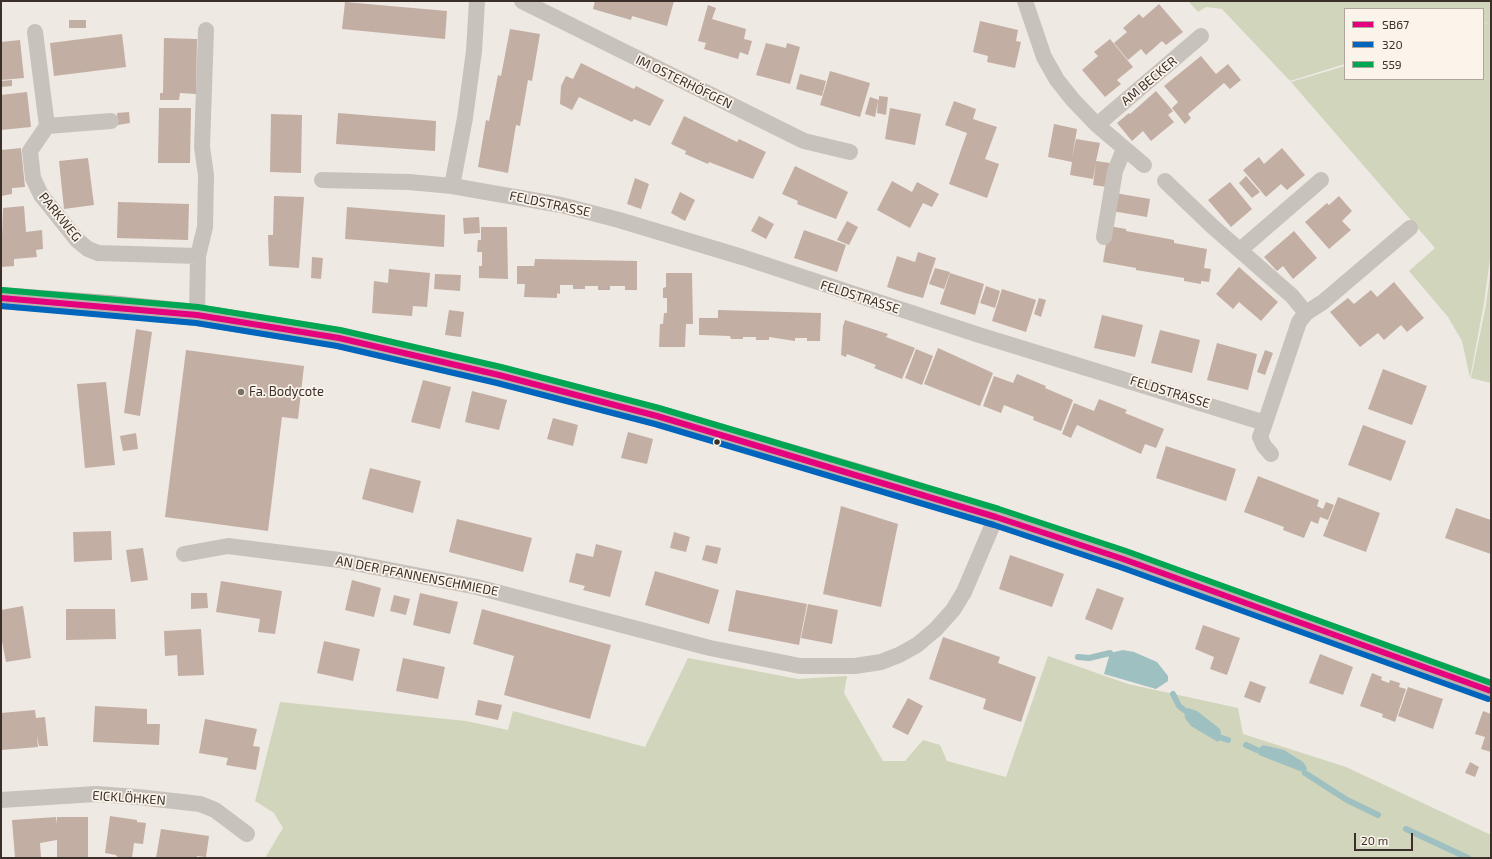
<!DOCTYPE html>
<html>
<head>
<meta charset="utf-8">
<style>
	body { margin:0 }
	#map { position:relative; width:1492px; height:859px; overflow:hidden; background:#efe9e3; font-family:"Exo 2",sans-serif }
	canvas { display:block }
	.frame { position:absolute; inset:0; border:2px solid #3a2f29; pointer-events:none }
	.legend { position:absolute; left:1344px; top:8px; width:140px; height:72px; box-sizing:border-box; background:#fbf4eb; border:1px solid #aea59d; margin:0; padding:5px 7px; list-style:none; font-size:12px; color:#3a2f29 }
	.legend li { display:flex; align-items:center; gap:8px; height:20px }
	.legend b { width:20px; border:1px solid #aea59d }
	.scale { position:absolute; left:1354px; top:833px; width:59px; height:18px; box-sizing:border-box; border:2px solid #3a2f29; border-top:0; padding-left:5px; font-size:12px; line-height:14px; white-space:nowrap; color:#3a2f29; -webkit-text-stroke:3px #fbf4eb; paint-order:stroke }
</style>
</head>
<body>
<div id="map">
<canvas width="1492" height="859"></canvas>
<div class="frame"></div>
<ul class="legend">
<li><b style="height:5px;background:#e5007d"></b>SB67</li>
<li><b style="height:5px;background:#0065bd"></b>320</li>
<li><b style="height:5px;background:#00a651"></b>559</li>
</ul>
<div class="scale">20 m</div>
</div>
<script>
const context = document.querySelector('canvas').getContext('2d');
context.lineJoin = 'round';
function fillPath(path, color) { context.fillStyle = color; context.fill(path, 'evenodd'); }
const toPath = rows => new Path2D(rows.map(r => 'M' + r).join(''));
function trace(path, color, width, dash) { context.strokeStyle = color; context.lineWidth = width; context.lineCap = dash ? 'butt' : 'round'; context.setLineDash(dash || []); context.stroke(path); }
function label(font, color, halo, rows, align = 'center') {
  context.font = font + ' "Exo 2",sans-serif'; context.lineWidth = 3.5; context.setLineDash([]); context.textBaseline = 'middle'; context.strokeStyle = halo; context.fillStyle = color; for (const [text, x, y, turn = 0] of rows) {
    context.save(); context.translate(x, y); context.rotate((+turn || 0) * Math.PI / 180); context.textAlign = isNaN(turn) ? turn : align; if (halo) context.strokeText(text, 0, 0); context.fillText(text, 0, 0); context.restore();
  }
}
fillPath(toPath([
	[1188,1,1491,1,1491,22,1483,23,1483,9,1345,9,1345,64,1290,81,1222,9,1206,7,1198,12],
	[1490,22,1491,251,1484,303,1470,378,1462,341,1448,317,1409,271,1435,248,1291,82,1345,66,1345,79,1483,79,1483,24],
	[1491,267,1491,383,1471,378,1486,305],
	[1048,656,1128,684,1238,708,1243,734,1346,767,1491,835,1491,858,265,858,283,828,274,813,255,801,280,702,466,721,508,730,513,711,645,747,688,658,798,679,847,676,844,693,883,761,905,761,923,740,940,745,947,761,1006,777]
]), '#d0d5bc');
fillPath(toPath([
	[1123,650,1134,652,1157,662,1168,676,1168,681,1156,689,1104,674,1110,653],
	[1188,708,1197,711,1220,729,1222,738,1218,742,1191,726,1185,718,1184,710],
	[1263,745,1284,750,1303,762,1307,768,1305,773,1259,755,1257,750]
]), '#9ec0c1');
trace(toPath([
	[1078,657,1089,658,1110,653],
	[1173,694,1179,706,1184,710],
	[1222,738,1228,740],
	[1246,745,1257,750],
	[1305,773,1347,800,1378,815],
	[1406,829,1468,858]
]), '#9ec0c1', 6);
fillPath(toPath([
	[595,1,674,1,667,26,632,16,631,20,593,9],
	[345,2,447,11,445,39,342,29],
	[1159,4,1183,32,1166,45,1162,41,1146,55,1141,49,1128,60,1114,43,1127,32,1123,28,1139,14,1143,18],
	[708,5,716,8,712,19,746,29,744,39,752,41,748,55,740,52,738,59,704,49,706,43,698,41],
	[69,20,86,20,86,28,69,28],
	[980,21,1018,30,1016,41,1021,42,1015,68,987,62,988,56,973,52],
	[510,29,540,34,532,81,528,80,520,126,516,125,508,173,478,167,486,120,489,121,498,75,501,76],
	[122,34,126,67,54,76,50,43],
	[164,38,197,39,196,94,180,93,179,100,160,100,160,93,163,93],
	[1110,39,1133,67,1117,80,1121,84,1105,97,1082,70,1098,56,1094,52],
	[20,40,24,78,1,80,1,42],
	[766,43,786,48,787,43,800,47,790,84,756,75],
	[1201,56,1216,74,1228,64,1241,80,1230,89,1224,83,1188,114,1191,118,1185,124,1172,108,1178,102,1164,86],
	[581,63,634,89,636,86,664,100,650,126,634,119,632,122,579,97,572,110,560,104,561,86,566,76,573,79],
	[830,71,870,83,860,117,820,105],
	[800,74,826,81,822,96,796,89],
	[12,80,12,86,1,87,1,81],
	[1156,91,1173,111,1168,115,1174,122,1151,141,1143,131,1132,141,1117,123,1129,113,1130,114],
	[27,92,31,127,1,130,1,95],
	[879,96,888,97,886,115,877,113,878,101,875,117,865,114,870,97,879,100],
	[954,101,976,109,973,119,997,127,985,159,999,164,987,198,949,184,967,133,945,125],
	[159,108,191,108,190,163,158,163],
	[890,108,921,114,915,145,885,139],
	[129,112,130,123,118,125,117,113],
	[338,113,436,121,435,151,336,144],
	[271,114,302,115,301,173,270,172],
	[684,116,737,142,739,139,766,152,753,179,709,162,708,164,685,154,686,151,671,144],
	[1054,124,1077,129,1072,158,1076,139,1100,143,1096,161,1110,163,1107,187,1093,185,1096,163,1093,179,1070,175,1072,162,1048,157],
	[21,148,25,187,12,188,12,194,1,196,1,150],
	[1282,148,1305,175,1287,190,1281,184,1266,197,1243,170,1259,157,1264,164],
	[88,158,94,205,64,209,59,161],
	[795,166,848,192,836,219,797,204,798,201,782,194],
	[1246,176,1260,192,1252,198,1239,183],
	[635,178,649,184,641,209,627,204],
	[892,181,912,192,917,182,939,194,932,207,923,203,910,228,877,210],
	[1230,182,1252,209,1231,227,1208,200],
	[680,192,695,200,685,221,671,213],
	[1115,193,1150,199,1147,217,1112,211],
	[274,196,304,197,299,268,269,266,268,235,273,235],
	[1339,196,1352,211,1342,221,1351,230,1329,249,1305,222,1327,203,1329,205],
	[118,202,189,204,188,240,117,238],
	[24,206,26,232,42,230,43,249,36,250,37,257,14,259,14,266,1,267,3,208],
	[347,207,445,215,444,247,345,239],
	[759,216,774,224,766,239,751,231],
	[479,217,480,233,464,234,463,218],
	[847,221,858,227,849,245,837,240],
	[1109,226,1126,229,1126,231,1174,240,1174,243,1207,249,1204,268,1211,269,1209,282,1201,281,1201,284,1184,281,1184,278,1136,270,1136,268,1103,262],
	[481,227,507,227,508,279,479,278,479,266,482,266,482,252,477,252,478,240,481,240],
	[804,230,846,245,837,272,794,258],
	[1294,231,1317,258,1293,279,1283,266,1277,271,1264,257],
	[918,252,936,258,923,298,905,293,914,267,905,293,887,287,897,256,915,262],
	[312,257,323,258,321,279,311,278],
	[535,259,637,261,637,290,625,290,625,286,610,286,610,290,598,290,598,286,585,286,585,289,573,289,573,285,560,285,560,294,557,293,557,298,524,297,525,284,517,284,517,266,534,266],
	[1239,267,1278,302,1261,321,1239,302,1233,309,1216,294],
	[935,268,950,272,944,289,929,284],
	[389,269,430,273,427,307,413,306,412,316,372,313,374,281,388,283],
	[666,273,692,273,693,324,686,324,685,347,659,347,660,324,663,324,664,313,667,313,667,298,663,298,663,288,666,287],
	[950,273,984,284,975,315,940,304],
	[435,274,461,275,460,291,434,289],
	[1394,282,1424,318,1407,332,1401,325,1384,340,1378,333,1360,347,1330,312,1348,298,1354,304,1371,290,1377,297],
	[986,286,1000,291,995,308,980,303],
	[1002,289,1036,300,1026,332,992,321],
	[1039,298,1046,300,1041,317,1034,314],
	[449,310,464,312,461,337,445,335],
	[718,310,821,313,820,341,807,341,807,338,795,338,795,341,769,337,769,340,756,340,756,337,743,337,743,339,731,339,730,336,699,335,699,318,718,318],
	[1102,315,1143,325,1135,357,1094,348],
	[845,320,888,334,886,337,915,348,902,379,874,368,876,365,847,354,846,357,841,355,843,326],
	[136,329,152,332,140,416,124,413],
	[1160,330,1200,340,1192,373,1151,363],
	[1217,343,1257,354,1248,390,1207,380],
	[938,348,993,373,980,406,924,384],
	[916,349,933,356,922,385,905,378],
	[186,350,304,366,298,419,282,417,268,531,165,517],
	[1265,350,1273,353,1265,375,1257,372],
	[1383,369,1427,386,1412,425,1368,409],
	[1017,374,1046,386,1045,388,1073,400,1061,431,1033,420,1034,417,1004,405,1001,413,983,406,994,376,1013,383],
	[423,380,451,387,440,429,411,422],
	[106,382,115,465,85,468,77,384],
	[472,391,507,400,499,430,465,422],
	[1099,399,1127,410,1125,413,1164,429,1156,448,1145,444,1141,454,1077,425,1071,438,1062,434,1074,403,1094,411],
	[553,418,578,425,573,446,547,439],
	[1363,425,1406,441,1391,481,1348,465],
	[628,432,653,439,647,464,621,458],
	[136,433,138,449,123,451,120,436],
	[1166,446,1236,469,1226,501,1156,478],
	[370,468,421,481,413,513,362,499],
	[1258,476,1319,500,1317,506,1323,509,1326,502,1334,505,1328,520,1320,517,1318,524,1311,521,1304,538,1283,530,1284,527,1244,512],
	[1338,497,1380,513,1366,552,1323,536],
	[841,506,898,524,881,607,823,594],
	[1456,508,1491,520,1491,554,1445,538],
	[457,519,532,538,523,572,449,552],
	[111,531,112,560,74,562,73,532],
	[674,532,690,537,686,552,670,548],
	[596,544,622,551,610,597,583,590,585,586,569,582,576,553,593,557],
	[706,545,721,548,717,564,702,560],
	[143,548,148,580,131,582,126,550],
	[1010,555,1064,574,1052,607,999,589],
	[655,571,719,590,709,624,645,605],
	[352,580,381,588,374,617,345,610],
	[221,581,282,591,275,634,258,632,260,619,216,612],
	[1097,588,1124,598,1112,630,1085,619],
	[736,590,807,604,799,645,728,631],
	[191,593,207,593,208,608,191,609],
	[420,593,458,602,450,634,413,625],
	[394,595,410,599,406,615,390,611],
	[808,604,838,610,832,644,801,638],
	[23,606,31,658,6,662,1,636,1,610],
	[66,609,115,609,116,639,66,640],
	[482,609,611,645,590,719,504,695,514,656,473,644],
	[1203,625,1240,638,1227,675,1210,669,1214,657,1195,649],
	[201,629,204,675,178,676,177,655,165,656,164,631],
	[943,637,1000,657,998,663,1036,677,1021,722,983,709,986,699,929,679],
	[324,641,360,649,353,681,317,673],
	[1320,654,1353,667,1343,695,1309,683],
	[403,658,445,667,438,699,396,691],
	[1372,673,1382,677,1381,680,1389,683,1390,680,1400,683,1399,687,1406,689,1395,722,1382,717,1383,714,1360,706],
	[1250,681,1266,687,1260,703,1244,697],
	[1408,687,1443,699,1433,729,1398,716],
	[908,698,923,706,908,735,892,727],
	[478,700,502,705,498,720,475,715],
	[95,706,147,709,147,724,160,724,159,745,93,742],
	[35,710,36,718,45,717,48,746,39,746,37,735,38,747,1,750,1,713],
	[1483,711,1491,714,1491,752,1481,749,1485,737,1475,734],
	[205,719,257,729,253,746,260,747,256,770,226,765,228,758,199,753],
	[1470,762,1479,767,1475,777,1465,773],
	[110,816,137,820,137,822,146,823,143,844,134,843,132,858,118,858,116,855,105,853],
	[56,817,56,824,57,817,88,817,88,858,57,858,57,840,40,843,41,858,15,858,12,820],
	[161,829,209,836,206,857,197,856,197,858,156,858]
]), '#c3aea4');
trace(toPath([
	[477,1,474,51,465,118,452,186,561,205,619,220,742,257,979,335,1265,423,1299,322,1306,313,1292,296,1212,226,1165,181],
	[522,1,804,141,850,152],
	[1025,1,1044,57,1057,80,1073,100,1097,125,1144,165],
	[35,32,47,126,30,151,33,178,41,195,77,240,88,249,98,253,198,256],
	[1097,125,1201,36],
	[47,126,111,121],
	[322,180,409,182,452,186],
	[1104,237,1115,171,1124,149],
	[1240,250,1321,180],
	[1306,313,1323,302,1410,228],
	[197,315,198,256,205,227,206,175,202,147,206,30],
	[1265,423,1260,437,1264,446,1271,454],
	[184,554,228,546,339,560,477,587,710,648,800,666,855,666,881,662,899,655,917,645,936,629,953,610,964,592,996,517],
	[1,800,96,794,138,797,200,804,215,810,247,834]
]), '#c8c2bc', 16);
trace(toPath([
	[1,298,109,306,197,315,339,338,499,375,657,416,873,479,996,517,1123,559,1491,691]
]), '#b9b2ac', 22);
trace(toPath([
	[1,298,197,315,339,338,499,375,657,416,996,517,1123,559,1491,691]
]), '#e5007d', 6);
trace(toPath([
	[1,306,196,323,337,346,497,383,655,424,994,525,1120,567,1488,699]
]), '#0065bd', 6);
trace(toPath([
	[2,290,198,307,340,330,501,367,659,408,999,509,1126,551,1491,683]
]), '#00a651', 6);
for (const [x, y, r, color] of [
	[241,392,4,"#79706a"],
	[717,442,3.5,"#3a2f29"]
]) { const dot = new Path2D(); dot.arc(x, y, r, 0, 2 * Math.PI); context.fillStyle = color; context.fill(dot); trace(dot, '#fbf4eb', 1.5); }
label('13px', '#3a2f29', '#fbf4eb', [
	["AM BECKER",1149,81,-40],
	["IM OSTERHÖFGEN",684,82,26],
	["FELDSTRASSE",550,204,12],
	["PARKWEG",60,217,51],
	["FELDSTRASSE",860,297,18],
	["FELDSTRASSE",1170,392,17],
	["AN DER PFANNENSCHMIEDE",417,576,11],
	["EICKLÖHKEN",129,798,4]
]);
label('13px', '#3a2f29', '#fbf4eb', [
	["Fa. Bodycote",249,392]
], 'left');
</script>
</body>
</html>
